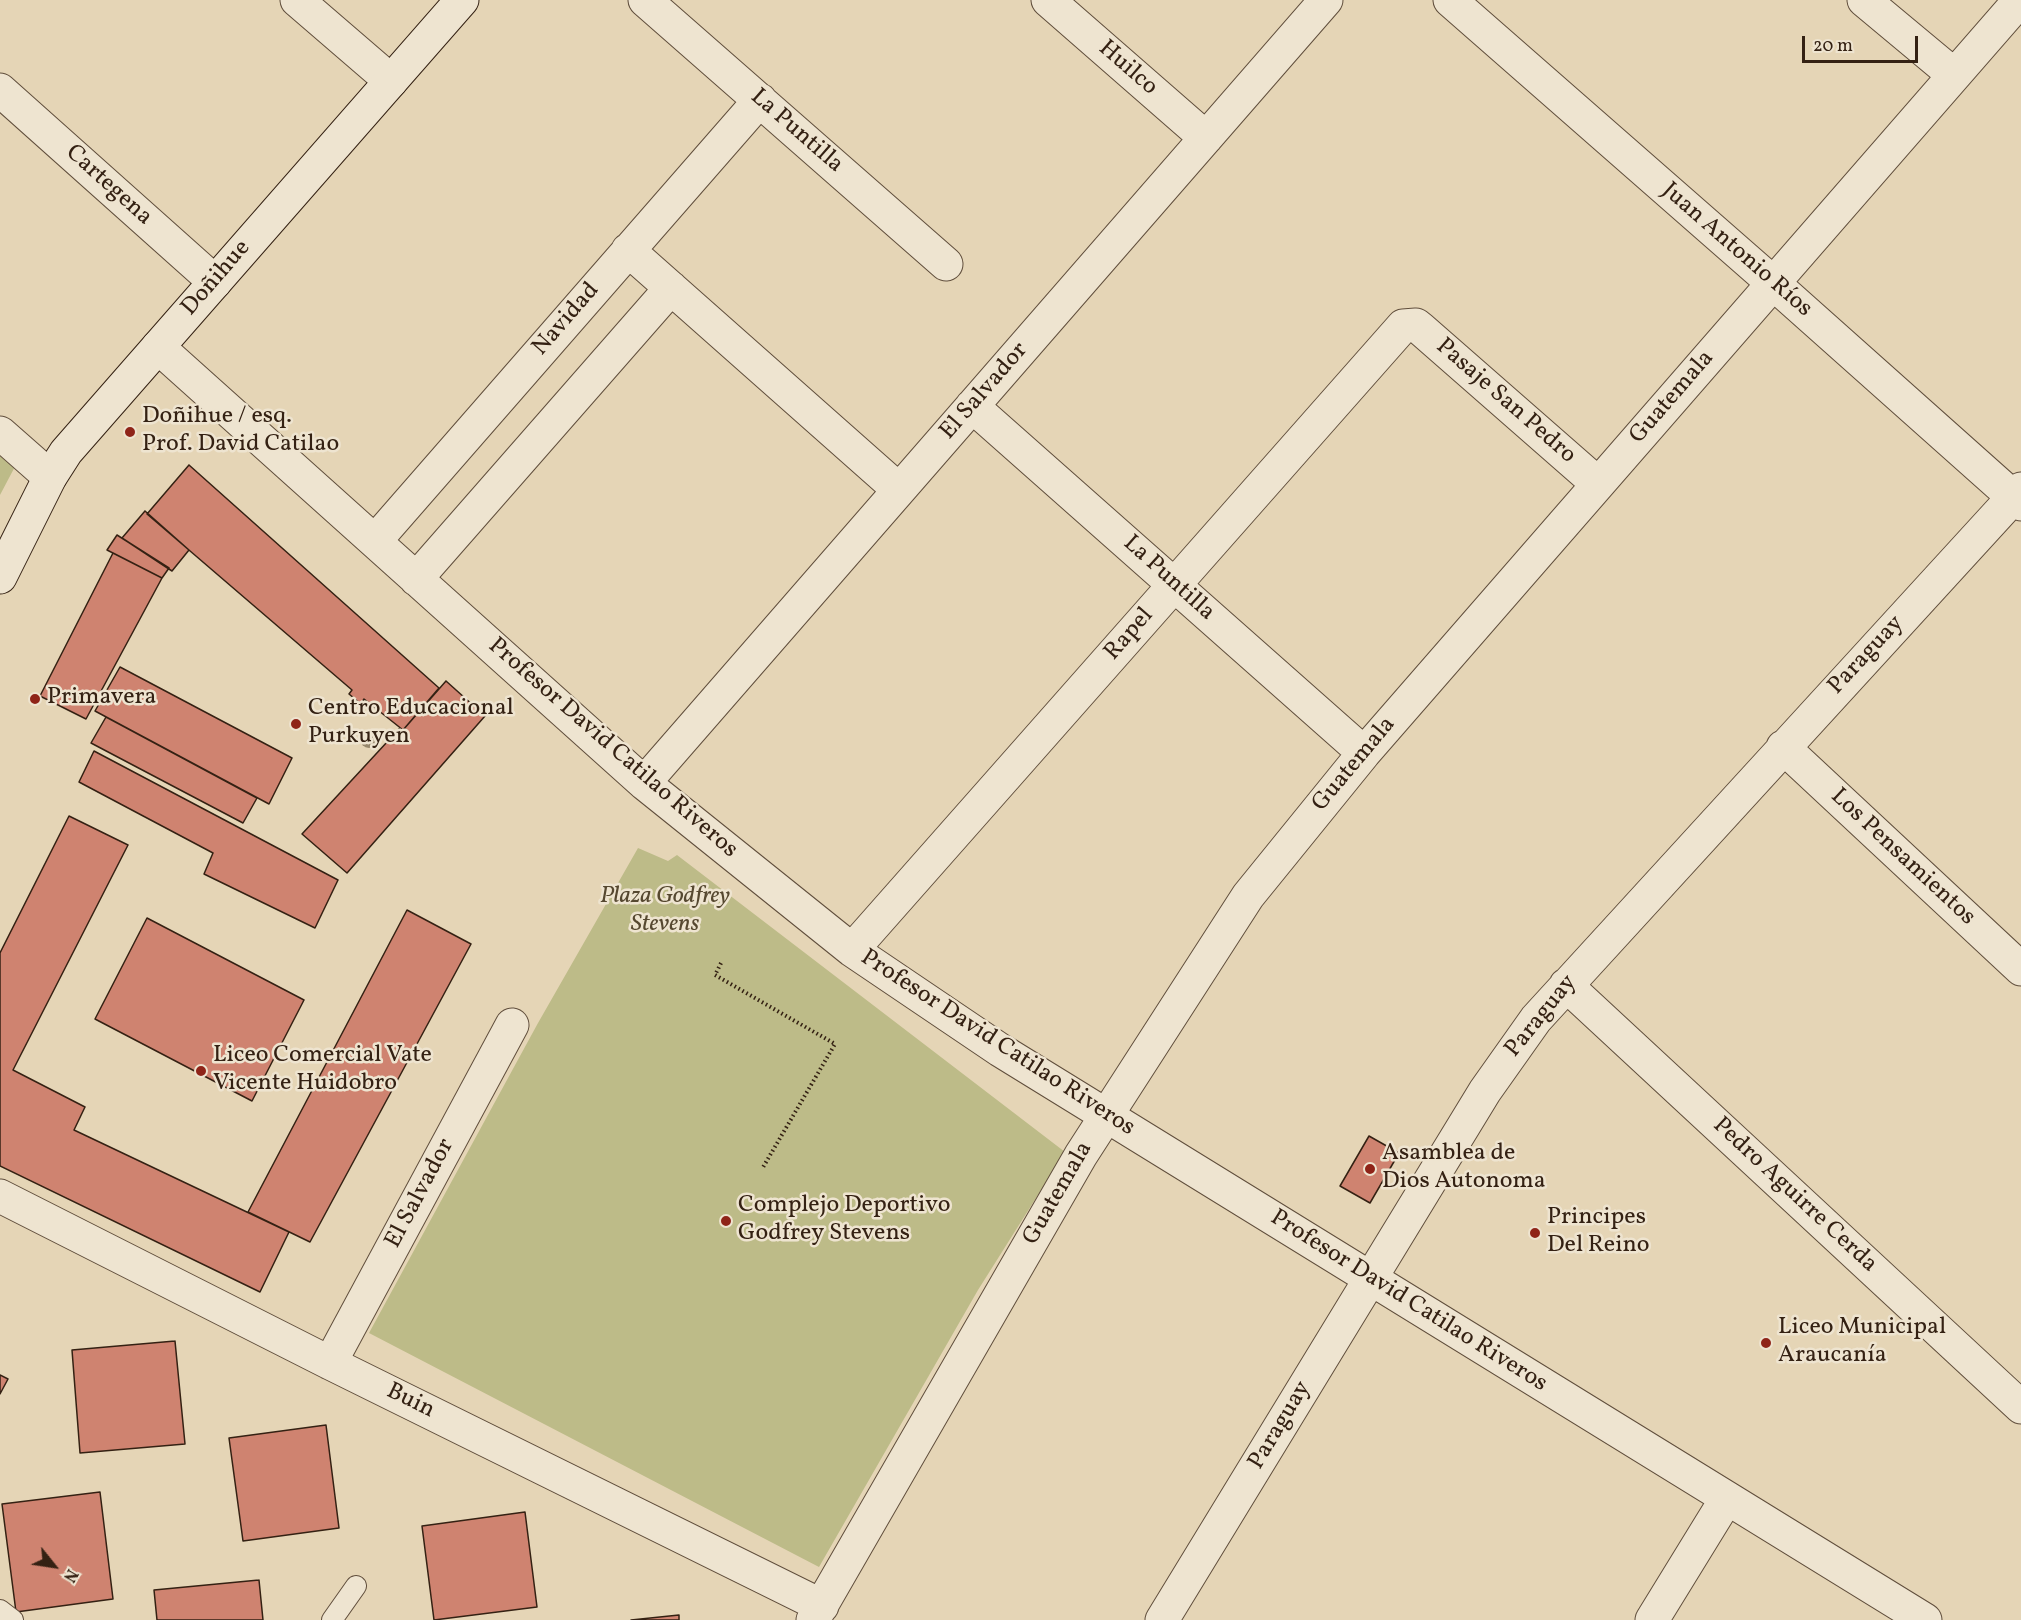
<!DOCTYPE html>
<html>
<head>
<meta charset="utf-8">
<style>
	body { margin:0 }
	#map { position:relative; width:2021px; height:1620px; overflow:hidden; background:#e5d5b6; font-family:Vollkorn,serif }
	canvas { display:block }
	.north { position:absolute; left:24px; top:1536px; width:60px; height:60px; -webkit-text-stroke:4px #eee4d0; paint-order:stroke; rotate:120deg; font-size:16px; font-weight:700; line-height:24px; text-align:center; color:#342113 }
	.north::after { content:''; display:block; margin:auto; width:21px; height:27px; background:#342113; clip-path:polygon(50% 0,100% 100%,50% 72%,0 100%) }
	.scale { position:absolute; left:1802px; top:36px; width:116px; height:27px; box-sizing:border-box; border:3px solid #342113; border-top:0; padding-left:8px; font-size:18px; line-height:21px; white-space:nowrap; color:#342113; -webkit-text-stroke:4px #eee4d0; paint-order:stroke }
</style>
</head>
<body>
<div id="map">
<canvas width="2021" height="1620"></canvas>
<div class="north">N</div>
<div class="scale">20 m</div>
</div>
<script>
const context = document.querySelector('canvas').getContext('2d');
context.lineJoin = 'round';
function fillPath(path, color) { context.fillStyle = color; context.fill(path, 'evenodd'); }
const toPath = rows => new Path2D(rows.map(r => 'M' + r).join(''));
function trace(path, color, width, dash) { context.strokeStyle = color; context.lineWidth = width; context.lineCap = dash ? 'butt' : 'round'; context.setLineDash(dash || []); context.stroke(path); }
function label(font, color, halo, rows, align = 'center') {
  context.font = font + ' Vollkorn,serif'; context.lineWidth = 5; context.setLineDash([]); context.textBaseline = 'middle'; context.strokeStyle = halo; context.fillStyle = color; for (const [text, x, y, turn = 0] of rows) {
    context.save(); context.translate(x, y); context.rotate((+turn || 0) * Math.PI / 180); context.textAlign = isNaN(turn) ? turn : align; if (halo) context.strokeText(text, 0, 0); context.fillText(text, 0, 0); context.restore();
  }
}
fillPath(toPath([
	[0,444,19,459,0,495],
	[638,848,668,861,677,855,1065,1152,978,1290,819,1567,369,1333,538,1023]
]), '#bdbb88');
const building = toPath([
	[189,465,439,688,403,730,364,699,361,704,349,694,352,690,147,514,189,465],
	[145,511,189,550,172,571,122,538,145,511],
	[117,535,169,568,162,578,107,550,117,535],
	[113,553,162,578,86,719,40,696,113,553],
	[120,667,292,758,269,804,95,711,120,667],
	[446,681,485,716,347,873,302,834,400,728,403,730,446,681],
	[106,717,257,798,243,823,91,743,106,717],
	[94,751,338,880,315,928,204,874,213,853,79,782,94,751],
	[69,816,128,845,13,1070,85,1107,74,1130,289,1232,260,1292,0,1166,0,953,69,816],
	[407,910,471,944,310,1242,248,1212,407,910],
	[147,918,304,1000,252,1101,95,1019,147,918],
	[1369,1136,1399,1153,1370,1203,1340,1186,1369,1136],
	[175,1341,185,1444,80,1453,72,1350,175,1341],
	[0,1375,8,1379,0,1394,0,1375],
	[326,1425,339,1528,243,1541,229,1438,326,1425],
	[100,1492,113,1599,16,1612,2,1504,100,1492],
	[525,1512,537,1607,434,1620,422,1526,525,1512],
	[259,1580,263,1620,157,1620,154,1590,259,1580],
	[679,1615,679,1620,631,1620,679,1615]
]);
fillPath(building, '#cf8370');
trace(building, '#342113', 1.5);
const lane = toPath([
	[0,1610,13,1620],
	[332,1620,356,1586]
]);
const street = toPath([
	[297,0,391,81],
	[645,0,946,264],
	[1048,0,1206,138],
	[1450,0,1773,283,2021,504],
	[1864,0,1954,75],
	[0,90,215,282],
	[628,250,899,490],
	[158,347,644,783,852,950,1000,1050,1925,1620],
	[972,406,1364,753],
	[0,433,50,477],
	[375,541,760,100],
	[416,579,671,288],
	[1783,747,2021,969],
	[644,783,1326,0],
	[852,950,1403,326,1416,325,1421,329,1598,484],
	[1566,985,2021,1407],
	[0,1196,330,1363,822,1606],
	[330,1363,512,1025],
	[813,1620,1081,1155,1248,896,1364,753,2020,0],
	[1162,1620,1485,1091,1536,1019,2021,489],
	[1652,1620,1727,1498]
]);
const secondary = toPath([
	[0,577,50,477,66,452,462,0]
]);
trace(lane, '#604e3c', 22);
trace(street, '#604e3c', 35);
trace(secondary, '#342113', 35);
trace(toPath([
	[721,963,715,975,835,1044,762,1169]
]), '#342113', 4, [1.5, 3]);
trace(lane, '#eee4d0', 20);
trace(street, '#eee4d0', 33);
trace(secondary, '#eee4d0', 33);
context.fillStyle = '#96876c';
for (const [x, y] of [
	[369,739]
]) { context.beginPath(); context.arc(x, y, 9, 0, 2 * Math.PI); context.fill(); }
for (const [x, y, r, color] of [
	[130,432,6,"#8f2418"],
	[35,699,6,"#8f2418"],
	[296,724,6,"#8f2418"],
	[201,1071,6,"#8f2418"],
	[1370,1169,6,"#8f2418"],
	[726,1221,6,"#8f2418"],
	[1535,1233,6,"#8f2418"],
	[1766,1343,6,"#8f2418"]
]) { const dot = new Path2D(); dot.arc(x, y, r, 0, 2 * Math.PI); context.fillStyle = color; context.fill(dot); trace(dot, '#eee4d0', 2); }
label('24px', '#342113', '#eee4d0', [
	["Huilco",1127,69,41],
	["La Puntilla",796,132,41],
	["Cartegena",108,186,42],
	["Juan Antonio Ríos",1736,251,41],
	["Doñihue",217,279,-49],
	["Navidad",567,320,-49],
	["El Salvador",985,392,-49],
	["Guatemala",1673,398,-49],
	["Pasaje San Pedro",1505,402,41],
	["La Puntilla",1168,579,42],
	["Rapel",1130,635,-49],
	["Paraguay",1867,656,-47],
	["Profesor David Catilao Riveros",612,749,41],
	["Guatemala",1355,765,-50],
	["Los Pensamientos",1902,858,43],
	["Paraguay",1542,1017,-51],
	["Profesor David Catilao Riveros",997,1044,33],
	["El Salvador",421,1194,-62],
	["Guatemala",1059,1194,-60],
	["Pedro Aguirre Cerda",1794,1196,43],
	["Profesor David Catilao Riveros",1408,1302,32],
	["Buin",410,1402,26],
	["Paraguay",1281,1426,-59]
]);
label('24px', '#342113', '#eee4d0', [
	["Doñihue / esq.",142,418],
	["Prof. David Catilao",142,446],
	["Primavera",47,699],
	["Centro Educacional",308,710],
	["Purkuyen",308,738],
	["Liceo Comercial Vate",213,1057],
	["Vicente Huidobro",213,1085],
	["Asamblea de",1382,1155],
	["Dios Autonoma",1382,1183],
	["Complejo Deportivo",738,1207],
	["Godfrey Stevens",738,1235],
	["Principes",1547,1219],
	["Del Reino",1547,1247],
	["Liceo Municipal",1778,1329],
	["Araucanía",1778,1357]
], 'left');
label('italic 24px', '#564830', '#eee4d0', [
	["Plaza Godfrey",665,898],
	["Stevens",665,926]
]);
</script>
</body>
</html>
